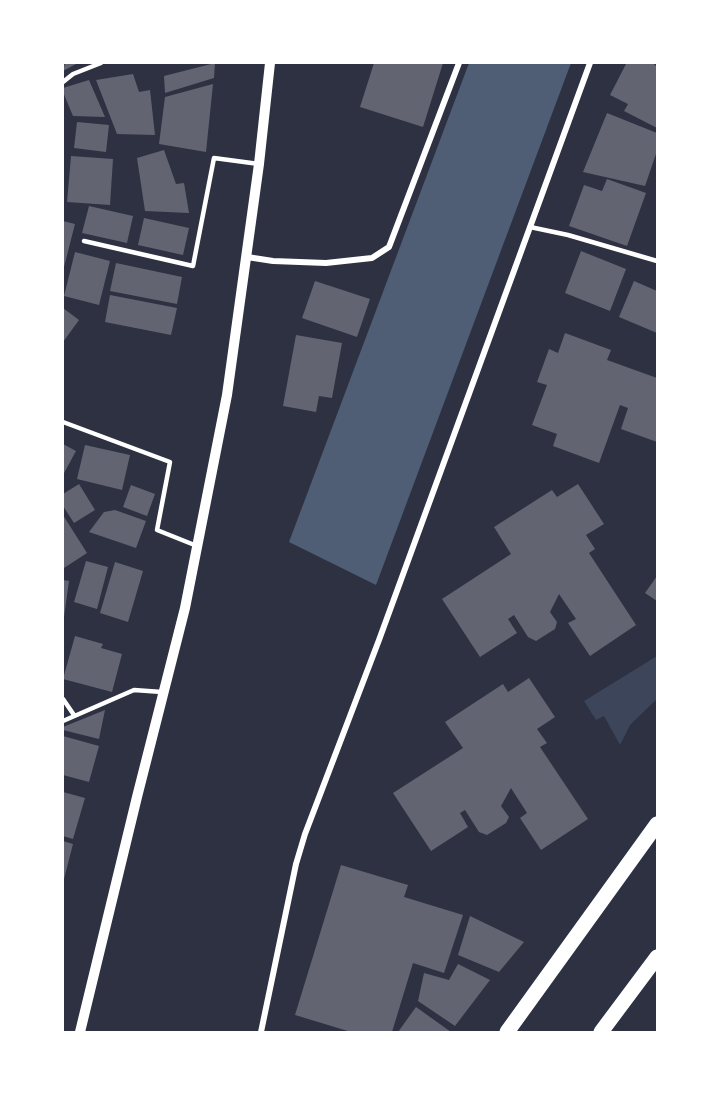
<!DOCTYPE html>
<html>
<head>
<meta charset="utf-8">
<style>
	body { margin:0 }
	#map { position:relative; width:720px; height:1095px; overflow:hidden; background:#2d3142; font-family:"Nunito Sans",sans-serif }
	canvas { display:block }
	.frame { position:absolute; inset:0; border:64px solid #fff; pointer-events:none }
</style>
</head>
<body>
<div id="map">
<canvas width="720" height="1095"></canvas>
<div class="frame"></div>
</div>
<script>
const context = document.querySelector('canvas').getContext('2d');
context.lineJoin = 'round';
function fillPath(path, color) { context.fillStyle = color; context.fill(path, 'evenodd'); }
const toPath = rows => new Path2D(rows.map(r => 'M' + r).join(''));
function trace(path, color, width, dash) { context.strokeStyle = color; context.lineWidth = width; context.lineCap = dash ? 'butt' : 'round'; context.setLineDash(dash || []); context.stroke(path); }
fillPath(toPath([
	[657,656,657,699,630,725,620,745,604,716,596,720,584,701]
]), '#3c4559');
fillPath(toPath([
	[469,63,571,63,376,585,289,542]
]), '#4f5d75');
fillPath(toPath([
	[65,63,78,63,63,71],
	[215,63,214,78,165,93,164,76],
	[374,63,443,63,423,127,360,107],
	[653,63,657,67,657,128,624,111,628,104,610,95,626,64],
	[133,74,139,92,150,90,155,135,117,134,96,80],
	[89,80,105,117,73,116,63,92,63,88],
	[213,84,206,152,159,144,165,97],
	[607,113,657,133,657,151,645,186,583,172],
	[77,122,109,125,106,152,74,148],
	[164,150,176,184,184,183,189,213,145,211,137,158],
	[71,156,113,159,110,205,67,202],
	[607,179,646,193,627,246,569,226,584,185,602,191],
	[89,206,133,216,127,243,82,233],
	[144,218,189,228,183,255,138,245],
	[63,221,75,224,64,267,63,267],
	[581,251,626,269,610,311,565,293],
	[75,252,110,261,99,305,64,296],
	[116,263,182,277,177,304,110,291],
	[315,281,370,299,357,337,302,318],
	[634,281,657,291,657,333,619,317],
	[110,295,177,308,171,335,105,322],
	[63,308,79,320,63,342],
	[565,333,611,350,607,360,657,378,657,442,621,429,628,408,620,405,599,463,553,446,557,434,532,425,547,385,537,382,549,349,558,353],
	[296,335,342,343,332,398,319,396,316,412,283,406],
	[63,444,76,451,63,475],
	[85,445,130,455,122,490,77,479],
	[79,484,95,510,74,523,63,506,63,494],
	[578,484,604,524,586,535,595,549,589,553,636,625,590,656,568,623,576,619,559,594,550,612,557,622,555,629,536,641,528,637,514,615,508,619,517,633,480,657,442,599,511,554,494,527,552,490,557,497],
	[131,485,155,494,147,516,123,507],
	[115,510,146,521,136,548,89,532,104,512],
	[63,515,87,553,64,568,63,567],
	[86,561,108,567,97,609,74,602],
	[115,562,143,571,128,622,100,613],
	[657,576,657,601,645,593],
	[63,580,69,581,64,617,63,617],
	[75,636,103,644,101,648,122,654,112,692,63,679],
	[529,678,555,717,537,729,547,743,540,747,588,819,541,850,520,818,527,813,511,788,501,806,509,817,506,823,487,835,479,832,465,810,460,813,468,827,431,851,393,793,463,748,445,722,503,684,508,692],
	[105,710,99,739,63,730,63,727],
	[63,736,99,746,89,782,63,775],
	[63,792,85,798,73,839,63,836],
	[63,841,73,844,64,879,63,879],
	[341,865,408,885,404,897,463,915,444,973,413,963,392,1032,351,1032,295,1015],
	[470,916,524,942,499,972,458,955],
	[458,964,490,980,455,1026,418,1001,424,973,449,980],
	[416,1007,451,1032,398,1032]
]), '#626471');
trace(toPath([
	[63,82,73,74,101,63],
	[530,227,568,235,657,261],
	[84,241,193,266,214,158,259,164],
	[63,422,170,462,157,530,197,546],
	[63,699,74,715],
	[63,721,134,690,162,692]
]), '#fff', 4.5);
trace(toPath([
	[247,257,273,261,326,263,372,258,389,247,459,63],
	[261,1032,296,864,305,834,379,640,590,63]
]), '#fff', 6);
trace(toPath([
	[80,1032,137,797,185,608,227,395,259,164,270,63]
]), '#fff', 10);
trace(toPath([
	[507,1032,657,824],
	[601,1032,657,957]
]), '#fff', 15);
</script>
</body>
</html>
